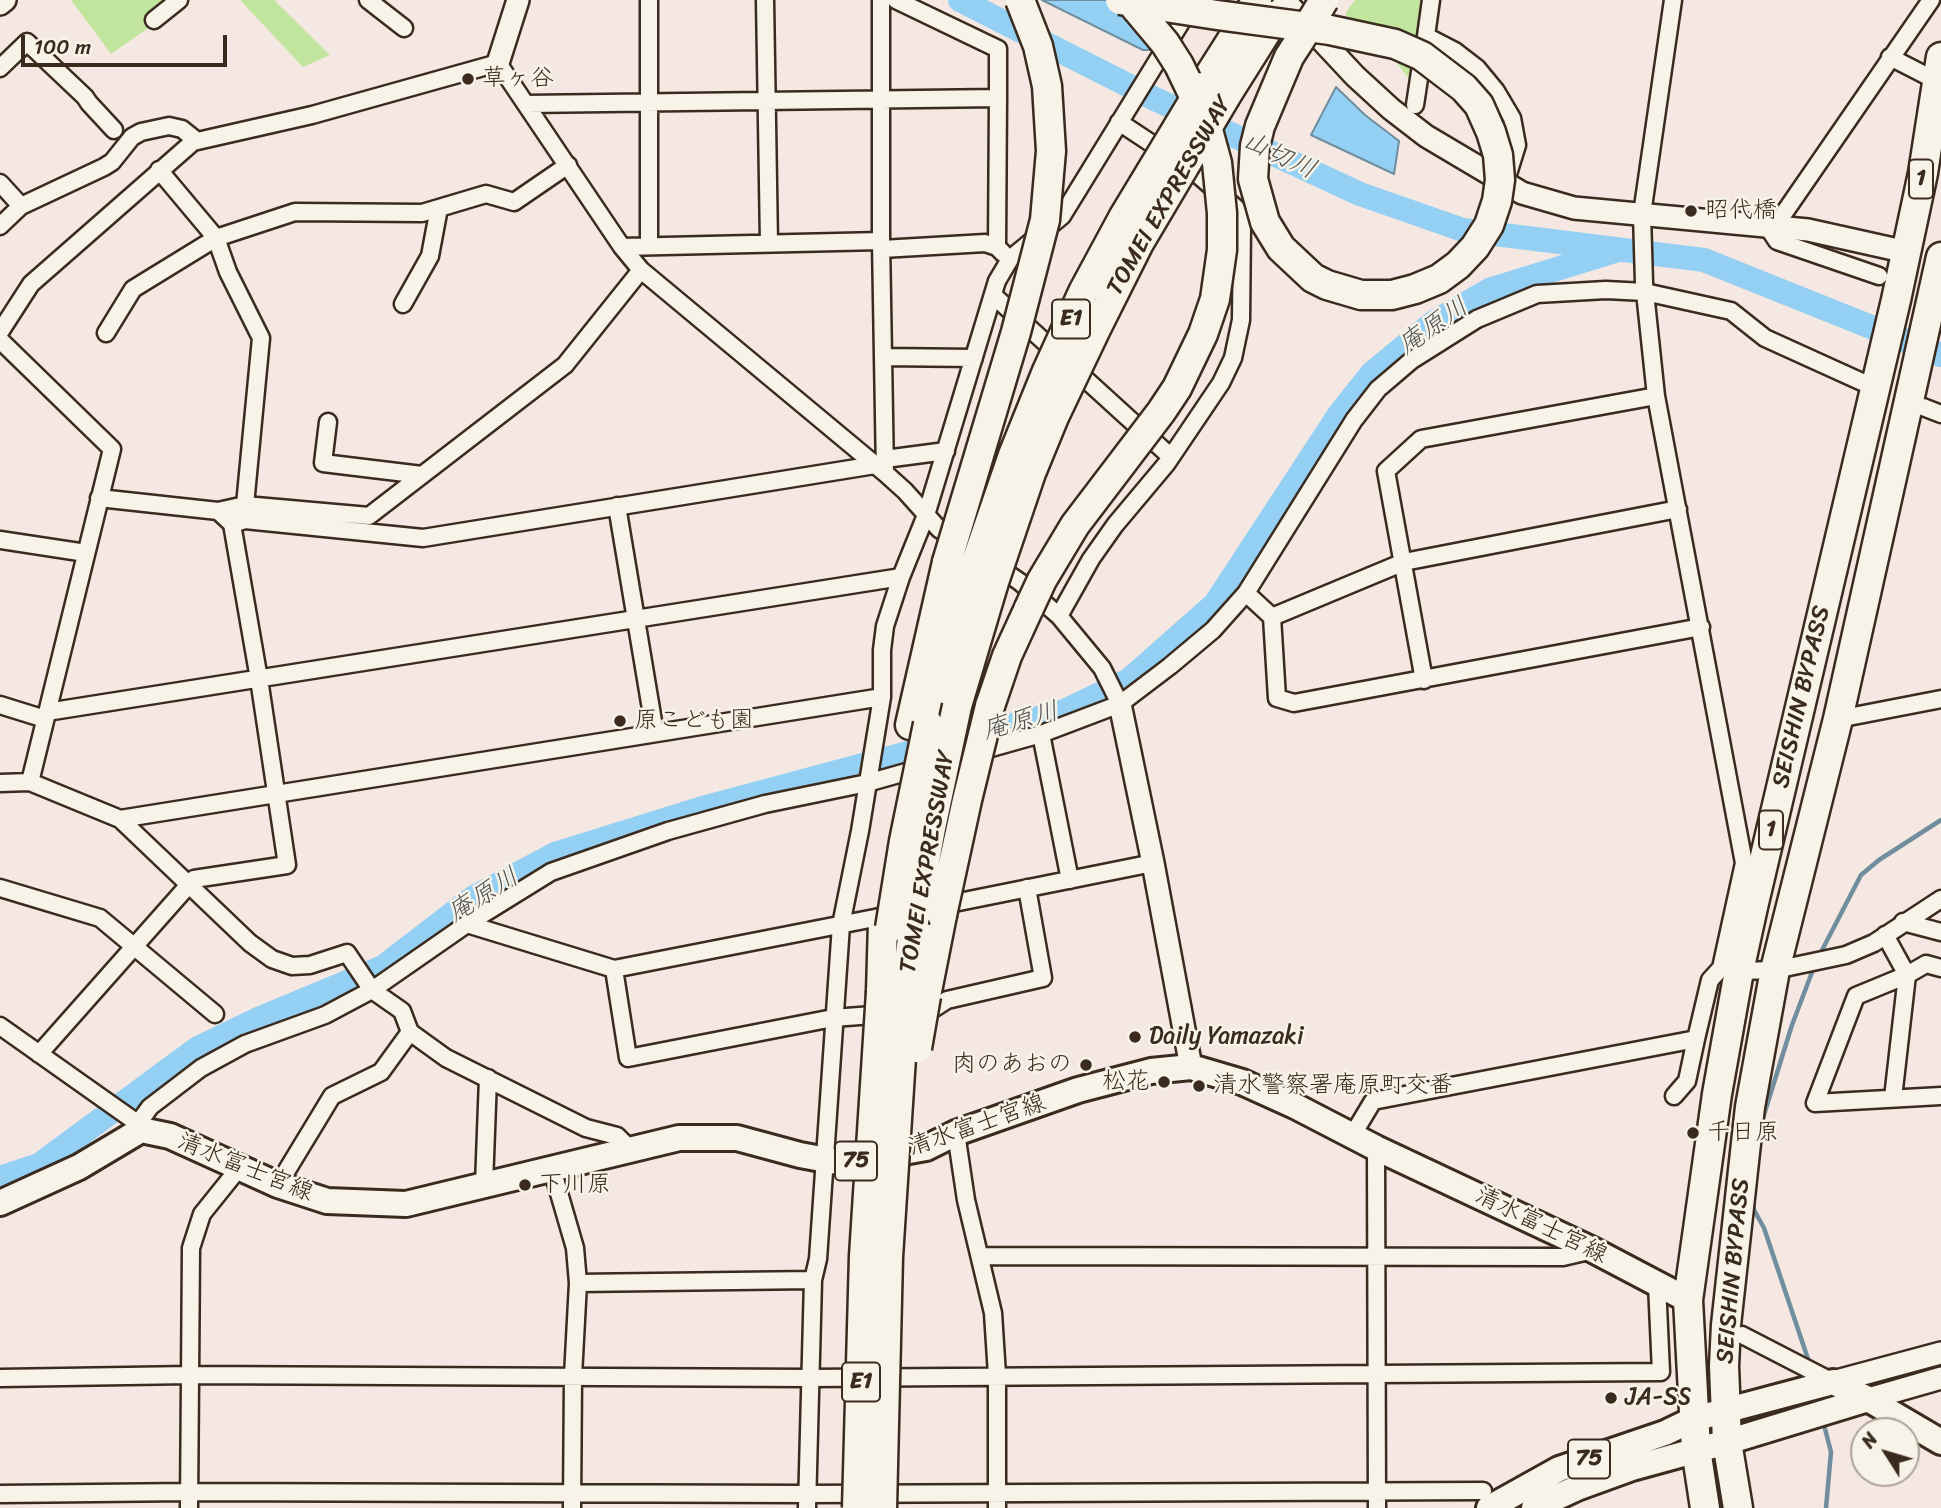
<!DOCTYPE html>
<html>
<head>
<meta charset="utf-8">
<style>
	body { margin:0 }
	#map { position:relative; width:1941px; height:1508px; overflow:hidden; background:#f5e7e1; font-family:Sriracha,sans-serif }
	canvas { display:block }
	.north { position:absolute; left:1850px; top:1417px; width:70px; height:70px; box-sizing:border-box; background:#f7f3e8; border:2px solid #aca397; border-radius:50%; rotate:307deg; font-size:19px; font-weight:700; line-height:28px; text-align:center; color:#3b2a1e }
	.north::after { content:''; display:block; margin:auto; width:24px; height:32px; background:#3b2a1e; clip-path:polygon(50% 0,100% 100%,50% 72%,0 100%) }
	.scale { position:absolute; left:21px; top:35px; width:206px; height:32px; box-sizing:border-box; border:4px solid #3b2a1e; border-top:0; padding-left:9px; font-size:21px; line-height:24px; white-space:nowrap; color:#3b2a1e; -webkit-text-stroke:5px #f7f3e8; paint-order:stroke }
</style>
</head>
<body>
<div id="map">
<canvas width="1941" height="1508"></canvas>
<div class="north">N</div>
<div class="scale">100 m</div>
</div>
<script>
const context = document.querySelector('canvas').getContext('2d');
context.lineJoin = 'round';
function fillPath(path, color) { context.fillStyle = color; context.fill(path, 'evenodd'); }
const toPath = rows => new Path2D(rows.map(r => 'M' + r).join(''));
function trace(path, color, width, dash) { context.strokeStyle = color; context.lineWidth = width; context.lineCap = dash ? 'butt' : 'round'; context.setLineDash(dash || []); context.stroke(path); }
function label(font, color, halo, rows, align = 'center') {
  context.font = font + ' Sriracha,"Klee One",sans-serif'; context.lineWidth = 5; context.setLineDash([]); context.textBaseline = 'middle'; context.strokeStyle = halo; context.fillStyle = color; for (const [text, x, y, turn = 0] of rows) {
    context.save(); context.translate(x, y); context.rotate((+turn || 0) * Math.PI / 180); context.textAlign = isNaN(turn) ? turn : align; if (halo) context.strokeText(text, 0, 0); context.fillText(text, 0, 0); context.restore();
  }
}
fillPath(toPath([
	[71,0,174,0,154,24,111,54],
	[240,0,274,0,330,55,303,67],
	[1355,0,1424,0,1411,81,1388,52,1345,14]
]), '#c2e59e');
const water = toPath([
	[1042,0,1180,0,1150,50,1143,50,1042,0],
	[1336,87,1365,115,1399,141,1394,174,1311,135,1336,87]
]);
fillPath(water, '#93d0f4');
trace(water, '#708e9e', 2);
trace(toPath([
	[1819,956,1861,875,1879,860,1941,820],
	[1762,1121,1792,1025,1814,967],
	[1752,1199,1754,1210,1764,1228,1810,1365],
	[1823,1421,1831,1452,1826,1508]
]), '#708e9e', 4.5);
trace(toPath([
	[960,0,1155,99,1360,194,1463,230,1704,260,1941,355],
	[0,1178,39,1165,198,1048,258,1019,383,967,474,897,555,854,706,807,1064,711,1129,680,1215,604,1338,416,1372,373,1434,322,1489,290,1618,250]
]), '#93d0f4', 24);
const street = toPath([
	[368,0,404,28],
	[649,0,649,246],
	[765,0,769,243],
	[881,0,881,241,885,473],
	[1431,0,1426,36,1455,51,1477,68,1496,91,1512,118,1517,145,1507,177],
	[1673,0,1642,214,1644,283,1656,396,1744,863,1721,968],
	[154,20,179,0],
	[1890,57,1927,76],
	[0,68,27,42,85,97,89,103,114,130],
	[527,104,998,98,998,49,896,0],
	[1415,105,1423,52],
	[159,170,216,238,228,272,261,338,245,505],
	[0,183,21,206],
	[0,226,21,206,104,167,112,162,132,137,141,132,169,126,182,129,197,141],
	[622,247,881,241],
	[997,247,998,98],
	[882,249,985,243,997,247,1003,253],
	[1879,276,1777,241,1771,232,1931,0],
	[993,295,1171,457],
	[403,304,430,256,439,208,486,194,514,202,568,165],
	[0,332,31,284,193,142,312,115,498,63,622,247,641,270,885,473,905,491,939,529,958,541],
	[106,333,133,289,216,238,295,212,422,213,439,208],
	[0,340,112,449,30,782],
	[883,357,974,358],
	[1923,407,1941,414],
	[328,422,323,463,422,475],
	[885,459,946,451],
	[99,498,218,511,245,505,369,516,565,365,641,270],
	[617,506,655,733],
	[232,524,245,520,423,538,875,465],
	[0,540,86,553],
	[995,565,1020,582,1059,616,1102,668,1120,704],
	[1246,593,1272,617,1277,698,1294,703,1701,627],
	[1059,616,1091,559,1115,525,1167,463,1221,383,1233,358,1241,320,1242,225,1236,208,1196,173,1119,122],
	[1272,617,1404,562,1678,509],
	[1424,680,1386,471,1421,439,1656,396],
	[0,705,45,719],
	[47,712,901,577],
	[1838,719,1941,699],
	[1041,734,1070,880],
	[0,783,30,782,120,819,250,943,272,959,292,966,310,965,347,953,372,990,402,1011,410,1032,446,1058,586,1128,617,1136,630,1149],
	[120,819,882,697],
	[0,888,100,918,215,1014],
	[939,906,1153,863],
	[1903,922,1941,932],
	[467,924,614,969,890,915],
	[1885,935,1907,975,1893,1098],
	[1941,968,1926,964,1907,975,1856,996,1815,1103,1941,1096],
	[614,969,628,1058,833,1018,886,1014],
	[919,1012,930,1011,947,1000,1043,978,1027,888],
	[0,1026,133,1120,141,1130],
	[39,1054,194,879,287,865,259,679,232,524,218,511],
	[1674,1096,1687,1081,1696,1039],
	[137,1125,150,1107,201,1068,245,1044,325,1015,372,990,467,924,551,872,668,831,765,804,867,783,1041,734,1120,704,1170,666,1213,630,1246,593,1354,420,1378,389,1412,360,1477,319,1537,294,1606,290,1645,292,1731,311,1765,338,1862,382],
	[956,1133,966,1200,993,1313,997,1375,997,1508],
	[1352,1136,1373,1101,1696,1039,1710,980,1721,968,1739,971,1775,970,1846,955,1874,943,1941,899],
	[1376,1148,1377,1508],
	[552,1169,575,1248,578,1283,573,1376,572,1508],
	[278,1185,332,1096,381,1072,410,1032],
	[484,1185,488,1078],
	[981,1256,1563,1257,1593,1250],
	[578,1283,813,1280],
	[1742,1335,1833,1382],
	[0,1378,190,1375,811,1378,1661,1372,1657,1284],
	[0,1494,189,1492,807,1494,1483,1491],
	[189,1508,191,1248,202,1214,239,1168],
	[807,1508,813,1280,818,1259,841,925,860,831,882,697,882,650,885,626,901,577,926,515,997,281,1010,259,1062,216,1191,6]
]);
const secondary = toPath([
	[1284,0,1355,76,1391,109,1426,136,1522,193,1574,208,1808,230,1907,252],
	[0,4,5,0],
	[498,63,518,0],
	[1120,704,1153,863,1191,1067],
	[1833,1382,1941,1353],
	[1868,1399,1941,1378]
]);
const primary = toPath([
	[0,1203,79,1167,141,1130,170,1136,278,1185,327,1201,406,1204,679,1138,737,1138,800,1155,843,1163,926,1148,956,1133,1078,1090,1151,1071,1191,1067,1242,1082,1295,1106,1376,1148,1593,1250,1688,1300],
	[1489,1508,1559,1469,1665,1433,1694,1419,1833,1382,1868,1399,1941,1442],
	[1534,1508,1577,1488,1632,1468,1727,1442,1868,1399]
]);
const highway = toPath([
	[1205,82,1257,0],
	[1226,96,1277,15],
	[957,706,994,582],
	[990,706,1007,656,1029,608],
	[928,724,944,663,972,574],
	[910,725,947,562],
	[881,992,883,922],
	[905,996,914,922],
	[926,996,942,915],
	[1705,1508,1696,1449,1688,1300,1717,1094,1739,971,1753,907,1896,300,1923,173,1941,57],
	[1738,1508,1727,1442,1724,1366,1726,1325,1750,1107,1775,970,1838,719,1941,257]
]);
trace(street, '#3b2a1e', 21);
trace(secondary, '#3b2a1e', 26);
trace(primary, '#3b2a1e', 30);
trace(highway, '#3b2a1e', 33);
trace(street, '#f7f3e8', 16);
trace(secondary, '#f7f3e8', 21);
trace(primary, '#f7f3e8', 24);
trace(highway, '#f7f3e8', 28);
const highwayBridge = toPath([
	[1120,0,1217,15,1330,30,1395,44,1422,56,1464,88,1479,105,1491,132,1498,155,1500,180,1497,201,1489,225,1475,247,1458,265,1439,279,1415,289,1392,295,1361,295,1327,285,1313,278,1281,248,1265,222,1253,179,1255,146,1260,126,1289,57,1300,40,1324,0],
	[947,562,1016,332,1045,220,1051,151,1047,86,1038,46,1020,0],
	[972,574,1013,455,1047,371,1083,292,1124,216,1202,87],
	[994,582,1031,473,1054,417,1096,329,1139,243,1226,96],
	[1029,608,1042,580,1075,525,1161,412,1177,388,1203,334,1215,299,1222,250,1222,213,1217,163,1205,119,1179,65,1165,43,1129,0],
	[942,915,967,800,990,706],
	[914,922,931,828,957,706],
	[890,928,904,841,928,724],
	[917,1048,926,996],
	[857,1508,864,1256,881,992],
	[882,1508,888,1257,905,996]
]);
trace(highwayBridge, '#3b2a1e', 33, []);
trace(highwayBridge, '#f7f3e8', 28);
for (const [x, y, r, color] of [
	[468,79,7,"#3b2a1e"],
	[1691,211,7,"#3b2a1e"],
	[620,721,7,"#3b2a1e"],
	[1135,1037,7,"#3b2a1e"],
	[1086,1065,7,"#3b2a1e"],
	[1164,1082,7,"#3b2a1e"],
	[1199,1086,7,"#3b2a1e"],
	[1693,1133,7,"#3b2a1e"],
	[525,1185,7,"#3b2a1e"],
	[1611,1398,7,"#3b2a1e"]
]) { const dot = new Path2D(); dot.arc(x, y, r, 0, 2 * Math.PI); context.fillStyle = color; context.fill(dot); trace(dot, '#f7f3e8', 2.5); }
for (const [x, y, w] of [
	[1921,179,24],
	[1071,319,38],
	[1771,830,24],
	[856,1161,42],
	[861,1382,38],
	[1589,1459,42]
]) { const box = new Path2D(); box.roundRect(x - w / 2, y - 19.5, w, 39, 5); context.fillStyle = '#f7f3e8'; context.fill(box); trace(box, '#3b2a1e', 2); }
label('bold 23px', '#3b2a1e', null, [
	["1",1921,179],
	["E1",1071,319],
	["1",1771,830],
	["75",856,1161],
	["E1",861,1382],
	["75",1589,1459]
]);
label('24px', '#3b2a1e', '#f7f3e8', [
	["草ヶ谷",482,79],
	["昭代橋",1705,211],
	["原こども園",634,721],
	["Daily Yamazaki",1149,1037],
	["肉のあおの",1072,1065,"right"],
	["松花",1150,1082,"right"],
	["清水警察署庵原町交番",1213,1086],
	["千日原",1707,1133],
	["下川原",539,1185],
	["JA-SS",1625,1398]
], 'left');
label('24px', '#3b2a1e', '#f7f3e8', [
	["TOMEI EXPRESSWAY",1170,196,-60],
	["SEISHIN BYPASS",1802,697,-77],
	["TOMEI EXPRESSWAY",928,862,-80],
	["清水富士宮線",977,1126,-19],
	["清水富士宮線",245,1168,22],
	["清水富士宮線",1541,1226,26],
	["SEISHIN BYPASS",1734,1271,-85]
]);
label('italic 26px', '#515454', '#f7f3e8', [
	["山切川",1279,156,25],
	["庵原川",1434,327,-35],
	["庵原川",1021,722,-16],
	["庵原川",484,896,-32]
]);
</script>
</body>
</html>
